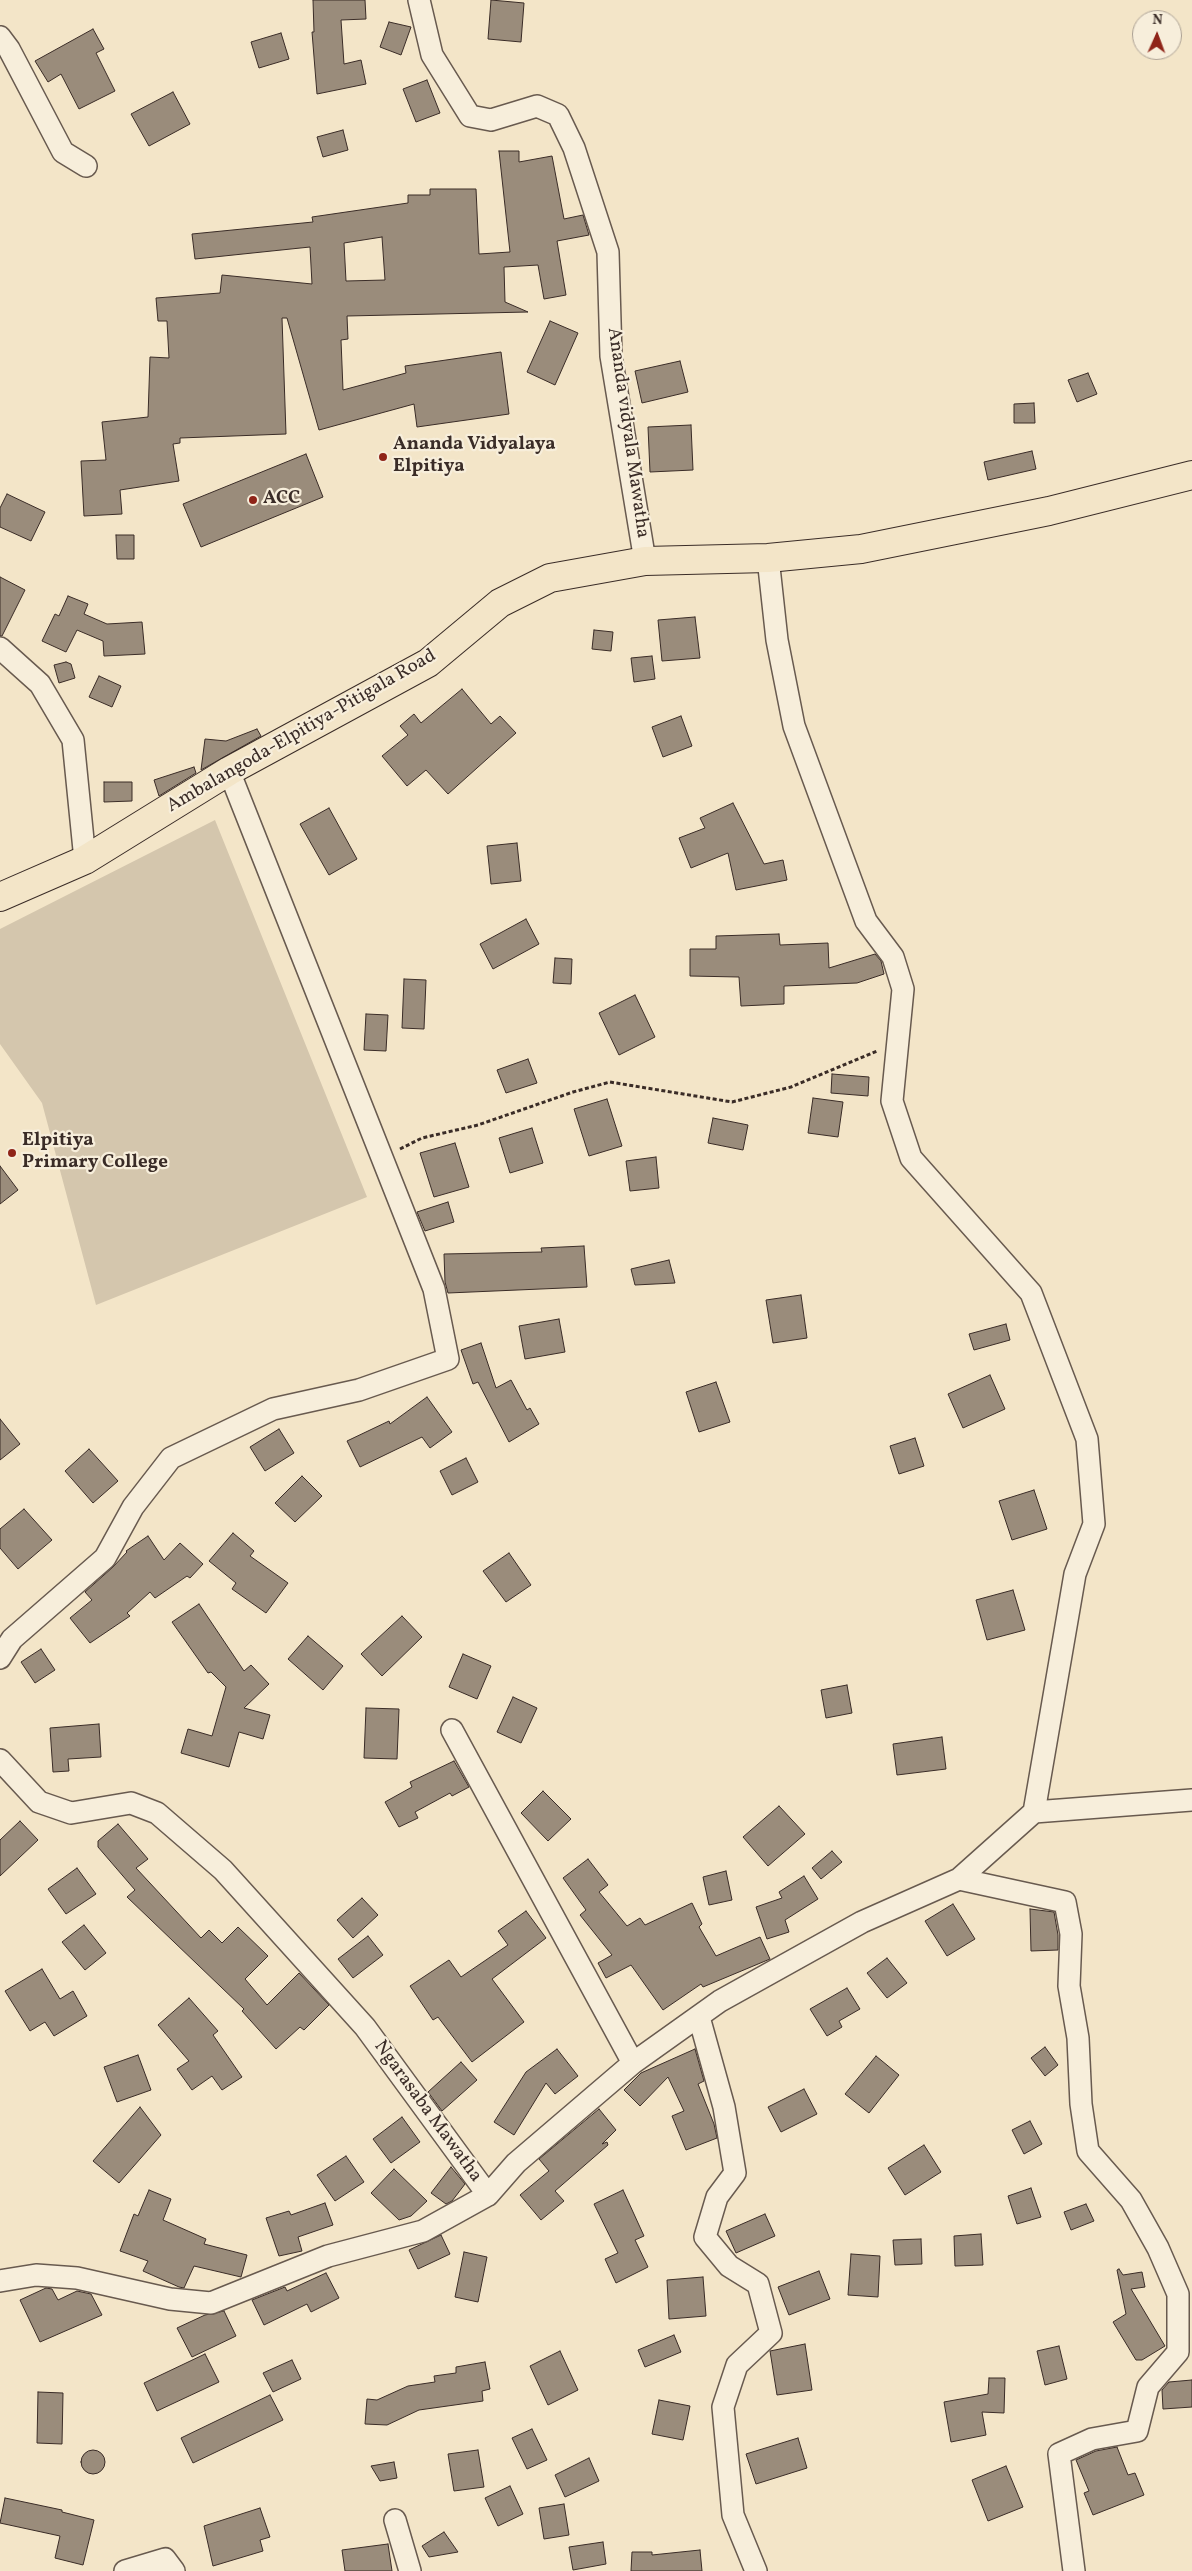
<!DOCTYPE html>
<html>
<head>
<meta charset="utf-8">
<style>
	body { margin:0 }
	#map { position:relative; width:1192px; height:2571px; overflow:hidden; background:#f3e5c8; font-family:Vollkorn,serif }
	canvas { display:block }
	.north { position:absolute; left:1132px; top:10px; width:50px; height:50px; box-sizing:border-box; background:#f7eedb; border:1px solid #aba093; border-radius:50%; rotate:2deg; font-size:14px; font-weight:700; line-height:20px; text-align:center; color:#3a2c27 }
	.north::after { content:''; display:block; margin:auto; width:18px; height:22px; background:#8f2418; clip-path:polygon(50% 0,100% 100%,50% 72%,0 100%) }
</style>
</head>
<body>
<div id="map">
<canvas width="1192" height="2571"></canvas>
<div class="north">N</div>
</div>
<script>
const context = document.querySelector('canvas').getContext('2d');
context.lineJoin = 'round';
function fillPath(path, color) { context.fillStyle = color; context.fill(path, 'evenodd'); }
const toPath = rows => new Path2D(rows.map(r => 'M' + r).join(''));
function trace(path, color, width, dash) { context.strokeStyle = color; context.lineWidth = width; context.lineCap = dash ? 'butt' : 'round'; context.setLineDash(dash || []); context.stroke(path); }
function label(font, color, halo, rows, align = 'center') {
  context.font = font + ' Vollkorn,serif'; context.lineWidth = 4.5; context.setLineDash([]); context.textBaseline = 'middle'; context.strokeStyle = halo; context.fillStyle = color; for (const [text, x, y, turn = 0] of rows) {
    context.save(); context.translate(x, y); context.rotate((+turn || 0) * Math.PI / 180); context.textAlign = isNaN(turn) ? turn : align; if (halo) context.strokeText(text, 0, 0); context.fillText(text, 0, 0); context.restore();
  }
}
fillPath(toPath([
	[215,820,367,1197,96,1305,42,1103,0,1044,0,929]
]), '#d4c6ad');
const building = toPath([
	[313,0,365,0,366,19,341,20,344,64,361,60,366,84,317,94,312,32,314,32,313,0],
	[491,0,524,3,521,42,488,39,491,0],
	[389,22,411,27,401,55,380,47,389,22],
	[93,29,104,49,96,53,115,91,79,109,61,74,48,82,35,61,93,29],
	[281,33,289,59,259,68,251,42,281,33],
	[427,80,440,113,416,122,403,89,427,80],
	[173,92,190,124,149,146,131,114,173,92],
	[343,130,348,150,323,157,317,137,343,130],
	[499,151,519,151,519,162,552,156,564,219,583,215,589,235,557,241,566,295,544,299,538,265,504,267,505,302,528,312,347,316,348,339,341,340,343,390,406,373,405,366,501,352,509,414,417,427,414,404,319,430,287,318,282,318,286,434,180,438,180,443,173,444,179,481,120,490,122,514,84,516,81,461,106,460,102,422,148,417,150,357,169,358,167,321,158,321,156,298,220,293,222,275,312,284,310,247,195,259,192,234,313,222,312,217,408,203,408,195,430,195,430,189,476,189,479,254,510,252,499,151],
	[382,237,385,280,346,281,344,243,382,237],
	[550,321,578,333,555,385,527,372,550,321],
	[680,361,688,392,642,403,635,371,680,361],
	[1088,373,1097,394,1077,402,1068,380,1088,373],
	[1034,403,1035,423,1014,423,1014,404,1034,403],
	[691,425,693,470,650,472,648,427,691,425],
	[1032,451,1036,469,988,480,984,462,1032,451],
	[306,454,323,497,201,547,183,504,306,454],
	[7,494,45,512,31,541,0,527,0,508,7,494],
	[116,535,134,535,134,559,117,559,116,535],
	[0,577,25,590,2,636,0,636,0,577],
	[68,596,88,604,84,614,107,624,142,622,145,654,104,656,103,641,77,630,66,652,42,641,55,614,59,616,68,596],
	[695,617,700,658,662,661,658,620,695,617],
	[594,630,613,632,611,651,592,649,594,630],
	[652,656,655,679,634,682,631,658,652,656],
	[66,662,71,664,75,678,59,683,54,665,66,662],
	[99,676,121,686,112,707,89,697,99,676],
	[462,689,491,724,500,716,516,733,448,794,426,770,407,786,382,756,408,735,400,726,414,714,421,723,462,689],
	[681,716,692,746,663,757,652,727,681,716],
	[257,729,261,736,201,770,205,739,226,741,257,729],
	[194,767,196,773,159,796,154,780,194,767],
	[104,782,132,782,132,801,104,802,104,782],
	[733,803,764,864,783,860,787,880,736,890,728,853,691,868,679,838,705,828,700,818,733,803],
	[329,808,357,859,329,875,300,824,329,808],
	[517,843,521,881,491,884,487,846,517,843],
	[526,919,539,944,493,969,480,944,526,919],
	[779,934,780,945,828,943,829,968,875,954,881,961,884,974,857,983,784,986,784,1004,741,1006,739,977,690,976,690,949,716,949,716,936,779,934],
	[555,958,572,959,571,984,553,983,555,958],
	[404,979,426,980,424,1029,402,1028,404,979],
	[635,995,655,1037,619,1055,599,1013,635,995],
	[366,1014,388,1015,386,1051,364,1050,366,1014],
	[528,1059,537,1083,506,1093,497,1070,528,1059],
	[832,1074,869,1077,868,1096,831,1093,832,1074],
	[813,1098,843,1102,838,1137,808,1133,813,1098],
	[607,1099,622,1146,589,1156,574,1109,607,1099],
	[713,1118,748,1125,743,1150,708,1143,713,1118],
	[532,1128,543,1163,510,1173,499,1138,532,1128],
	[455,1143,469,1187,434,1197,420,1153,455,1143],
	[656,1157,659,1188,630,1191,626,1161,656,1157],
	[0,1166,18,1190,0,1204,0,1166],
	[448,1202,454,1222,425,1231,417,1212,448,1202],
	[584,1246,587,1287,448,1293,445,1282,444,1254,542,1252,541,1248,584,1246],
	[669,1260,675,1283,635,1285,631,1269,669,1260],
	[801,1295,807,1338,773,1343,766,1300,801,1295],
	[559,1319,565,1352,525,1359,519,1326,559,1319],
	[1006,1324,1010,1340,974,1350,969,1334,1006,1324],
	[481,1343,496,1388,511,1380,527,1410,530,1408,539,1424,509,1442,478,1382,473,1384,461,1350,481,1343],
	[990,1375,1005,1409,963,1428,948,1394,990,1375],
	[716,1382,730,1422,699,1432,686,1392,716,1382],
	[427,1397,452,1432,430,1448,422,1437,360,1467,347,1441,389,1421,390,1424,427,1397],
	[0,1419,20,1444,0,1460,0,1419],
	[279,1429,294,1453,265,1471,250,1447,279,1429],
	[915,1438,924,1466,899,1474,890,1446,915,1438],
	[89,1449,118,1481,93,1503,65,1471,89,1449],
	[466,1458,478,1482,452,1495,440,1471,466,1458],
	[302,1476,322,1496,295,1522,275,1503,302,1476],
	[1034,1490,1047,1529,1012,1540,999,1501,1034,1490],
	[24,1509,52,1540,18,1569,0,1548,0,1529,24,1509],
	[233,1533,254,1551,250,1556,288,1583,266,1613,232,1589,236,1583,209,1561,233,1533],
	[148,1536,164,1560,180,1543,203,1564,190,1578,187,1576,155,1598,150,1592,127,1613,130,1616,90,1643,70,1618,92,1600,85,1592,113,1567,127,1552,126,1551,148,1536],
	[509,1553,531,1585,506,1602,483,1571,509,1553],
	[1013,1590,1025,1630,987,1640,976,1600,1013,1590],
	[199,1604,244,1671,251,1665,269,1684,244,1708,270,1715,263,1739,239,1732,229,1767,181,1753,188,1729,212,1736,226,1687,211,1672,208,1673,172,1622,199,1604],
	[402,1616,422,1637,382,1676,361,1654,402,1616],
	[308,1636,343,1666,323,1690,288,1659,308,1636],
	[41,1649,55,1670,35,1683,21,1662,41,1649],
	[463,1654,491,1666,477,1699,449,1687,463,1654],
	[847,1685,852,1713,826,1718,821,1690,847,1685],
	[513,1697,537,1708,521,1743,497,1732,513,1697],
	[366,1708,399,1709,397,1759,364,1758,366,1708],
	[99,1724,101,1757,68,1759,69,1771,53,1772,50,1728,99,1724],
	[942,1737,946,1769,897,1775,893,1744,942,1737],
	[454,1761,469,1787,452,1796,450,1793,415,1812,418,1818,399,1827,385,1802,412,1787,410,1782,454,1761],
	[543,1791,571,1819,548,1841,521,1813,543,1791],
	[779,1806,805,1834,768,1866,743,1837,779,1806],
	[20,1821,38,1840,0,1876,0,1840,20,1821],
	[118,1824,148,1859,136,1868,201,1938,209,1930,222,1943,238,1927,268,1956,245,1979,267,2005,299,1973,329,2005,304,2030,300,2027,276,2049,242,2011,244,2009,127,1897,135,1890,98,1847,98,1841,118,1824],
	[832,1851,842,1862,821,1879,812,1868,832,1851],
	[588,1859,608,1885,599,1892,627,1926,640,1918,645,1925,692,1903,702,1924,699,1927,716,1956,760,1937,770,1959,703,1987,701,1984,663,2010,631,1965,606,1978,598,1963,612,1955,580,1915,586,1910,563,1878,588,1859],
	[77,1868,96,1894,66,1914,48,1889,77,1868],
	[726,1871,732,1900,709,1905,703,1877,726,1871],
	[804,1876,818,1899,785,1920,789,1932,767,1939,756,1907,782,1898,779,1892,804,1876],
	[362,1898,378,1915,353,1938,337,1920,362,1898],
	[953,1904,975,1939,947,1956,925,1921,953,1904],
	[1030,1909,1054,1912,1058,1935,1058,1950,1031,1951,1030,1909],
	[526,1911,546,1938,492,1979,524,2022,472,2062,438,2017,433,2020,410,1986,449,1960,461,1977,508,1945,498,1931,526,1911],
	[84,1925,106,1953,85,1970,62,1942,84,1925],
	[368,1936,383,1955,353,1978,338,1959,368,1936],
	[887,1958,907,1983,887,1998,867,1973,887,1958],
	[42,1969,60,1999,73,1991,87,2016,54,2036,45,2022,30,2031,5,1991,42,1969],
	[847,1988,860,2009,839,2021,842,2027,827,2036,810,2009,847,1988],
	[189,1998,218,2031,213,2035,242,2077,222,2090,212,2076,192,2090,177,2069,189,2061,158,2025,189,1998],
	[1045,2047,1058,2065,1045,2076,1031,2058,1045,2047],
	[557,2049,578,2076,555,2094,546,2083,514,2135,494,2122,526,2072,557,2049],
	[695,2049,704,2081,698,2084,714,2124,717,2138,686,2150,672,2116,684,2111,668,2077,640,2106,624,2090,641,2073,695,2049],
	[138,2055,151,2090,117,2102,104,2067,138,2055],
	[876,2056,899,2075,869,2113,845,2094,876,2056],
	[461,2062,477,2080,442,2111,428,2092,461,2062],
	[804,2089,817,2114,781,2132,768,2107,804,2089],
	[140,2107,161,2135,119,2183,93,2161,140,2107],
	[599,2109,616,2130,602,2144,607,2142,608,2145,555,2191,564,2201,541,2220,520,2195,549,2171,539,2159,599,2109],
	[402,2117,420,2142,391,2163,373,2139,402,2117],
	[1030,2121,1042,2144,1024,2154,1012,2130,1030,2121],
	[924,2145,941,2172,905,2195,888,2168,924,2145],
	[346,2156,364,2182,335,2201,317,2175,346,2156],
	[451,2167,465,2184,452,2201,446,2204,431,2193,451,2167],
	[394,2169,427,2201,411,2216,399,2220,371,2193,394,2169],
	[1031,2188,1041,2217,1017,2224,1008,2196,1031,2188],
	[149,2190,171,2199,163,2220,206,2239,204,2244,247,2255,241,2277,194,2266,184,2288,179,2287,143,2271,148,2261,120,2251,134,2214,138,2216,149,2190],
	[623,2190,644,2236,635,2240,648,2267,616,2283,605,2259,618,2253,594,2204,623,2190],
	[325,2203,333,2225,298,2237,302,2251,279,2256,266,2218,289,2211,291,2215,325,2203],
	[1086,2204,1094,2221,1071,2230,1064,2212,1086,2204],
	[765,2214,775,2236,736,2253,726,2231,765,2214],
	[981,2234,983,2265,955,2266,954,2236,981,2234],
	[441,2235,450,2254,418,2269,409,2250,441,2235],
	[921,2239,922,2264,895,2265,893,2240,921,2239],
	[464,2252,487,2257,478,2302,455,2297,464,2252],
	[851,2254,880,2256,878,2297,848,2295,851,2254],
	[1119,2269,1123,2275,1142,2272,1145,2287,1131,2289,1165,2346,1142,2360,1136,2360,1113,2322,1126,2314,1117,2270,1119,2269],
	[819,2271,830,2299,789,2315,778,2287,819,2271],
	[326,2273,339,2298,311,2312,307,2304,264,2325,252,2300,285,2287,287,2291,326,2273],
	[703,2277,706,2316,669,2319,667,2280,703,2277],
	[46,2288,52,2289,58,2300,77,2291,91,2294,102,2315,40,2342,20,2300,46,2288],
	[224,2311,236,2336,192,2357,177,2328,205,2315,224,2311],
	[674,2335,681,2352,645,2367,638,2350,674,2335],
	[805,2344,812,2390,777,2395,770,2351,805,2344],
	[1059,2346,1067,2379,1045,2385,1037,2351,1059,2346],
	[560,2351,578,2390,548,2405,530,2366,560,2351],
	[205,2354,219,2382,157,2411,144,2383,205,2354],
	[292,2360,301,2379,273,2392,263,2373,292,2360],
	[485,2362,490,2389,482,2391,483,2401,419,2410,387,2425,365,2424,367,2399,377,2400,408,2386,435,2382,434,2376,456,2373,456,2367,485,2362],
	[989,2378,1005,2378,1004,2413,982,2412,986,2435,951,2442,944,2402,988,2394,989,2378],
	[1192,2380,1192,2407,1163,2409,1162,2390,1169,2382,1192,2380],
	[38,2392,63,2393,62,2444,37,2443,38,2392],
	[270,2395,283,2420,193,2463,181,2438,270,2395],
	[659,2400,690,2406,683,2440,652,2434,659,2400],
	[532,2429,547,2460,527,2469,512,2438,532,2429],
	[798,2438,807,2468,756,2484,746,2454,798,2438],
	[1117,2447,1128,2475,1135,2473,1144,2495,1093,2515,1084,2493,1089,2491,1076,2460,1096,2451,1117,2447],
	[478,2450,484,2487,454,2491,448,2454,478,2450],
	'81 2462a12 12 0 1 1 24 0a12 12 0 1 1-24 0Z',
	[589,2458,599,2481,565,2497,555,2475,589,2458],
	[394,2462,397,2478,380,2481,371,2466,394,2462],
	[1006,2466,1023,2507,988,2521,972,2480,1006,2466],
	[510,2486,523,2514,498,2526,485,2498,510,2486],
	[5,2498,62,2510,62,2512,94,2520,83,2565,55,2558,60,2536,0,2523,5,2498],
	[564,2504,569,2535,544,2539,539,2508,564,2504],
	[260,2508,270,2537,260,2540,263,2551,213,2566,204,2526,260,2508],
	[444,2532,458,2552,429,2557,422,2546,444,2532],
	[603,2542,606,2564,573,2570,569,2547,603,2542],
	[388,2544,392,2571,345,2571,342,2550,388,2544],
	[700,2550,702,2571,631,2571,632,2552,652,2552,652,2555,700,2550]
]);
fillPath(building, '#9a8c7b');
trace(building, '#3a2c27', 1);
const minor = toPath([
	[419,0,432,55,470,116,491,120,537,106,558,115,574,148,608,252,611,356,645,561],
	[0,37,9,49,63,152,86,166],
	[768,558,777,640,794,726,866,921,893,957,903,989,892,1101,911,1158,1031,1293,1087,1439,1094,1524,1075,1574,1034,1812],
	[0,648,40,684,73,740,85,860],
	[0,1658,12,1639,105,1558,133,1507,171,1458,273,1409,359,1390,448,1359,434,1289,229,771],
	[452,1730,633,2063],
	[0,1760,39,1802,71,1813,131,1803,157,1813,223,1870,365,2027,488,2195,423,2231,328,2256,211,2303,170,2299,77,2278,36,2275,0,2281],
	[959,1879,1065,1902,1071,1934,1069,1986,1078,2038,1081,2104,1088,2151,1131,2200,1158,2248,1178,2294,1178,2352,1148,2387,1137,2431,1092,2439,1059,2454,1074,2571],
	[699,2017,724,2107,735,2173,717,2197,705,2237,729,2266,758,2284,771,2333,737,2365,723,2407,733,2515,756,2571],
	[488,2195,516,2163,633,2063,720,2001,862,1922,959,1879,1034,1812,1192,1800],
	[395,2520,410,2571],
	[125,2571,165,2559,174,2571]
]);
const major = toPath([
	[0,897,85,860,229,771,428,663,500,603,550,578,645,561,768,558,861,549,1049,511,1192,475]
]);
trace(minor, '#685a4f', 24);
trace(major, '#3a2c27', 30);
trace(toPath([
	[400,1149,422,1138,478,1125,573,1092,610,1082,732,1102,791,1087,877,1051]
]), '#3a2c27', 3, [4, 2.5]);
trace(minor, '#f7eedb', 21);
trace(major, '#f3e5c8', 28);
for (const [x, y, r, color] of [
	[383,457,5,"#8f2418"],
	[253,500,5,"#8f2418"],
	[12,1153,5,"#8f2418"]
]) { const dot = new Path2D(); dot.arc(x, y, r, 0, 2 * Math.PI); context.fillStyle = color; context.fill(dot); trace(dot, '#f7eedb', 2); }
label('19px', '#3a2c27', '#f7eedb', [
	["Ananda vidyala Mawatha",627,433,82],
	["Ambalangoda-Elpitiya-Pitigala Road",302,732,-30],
	["Ngarasaba Mawatha",427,2112,54]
]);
label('bold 19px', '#3a2c27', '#f7eedb', [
	["Ananda Vidyalaya",393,446],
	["Elpitiya",393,468],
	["ACC",263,500],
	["Elpitiya",22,1142],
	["Primary College",22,1164]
], 'left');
</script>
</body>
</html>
